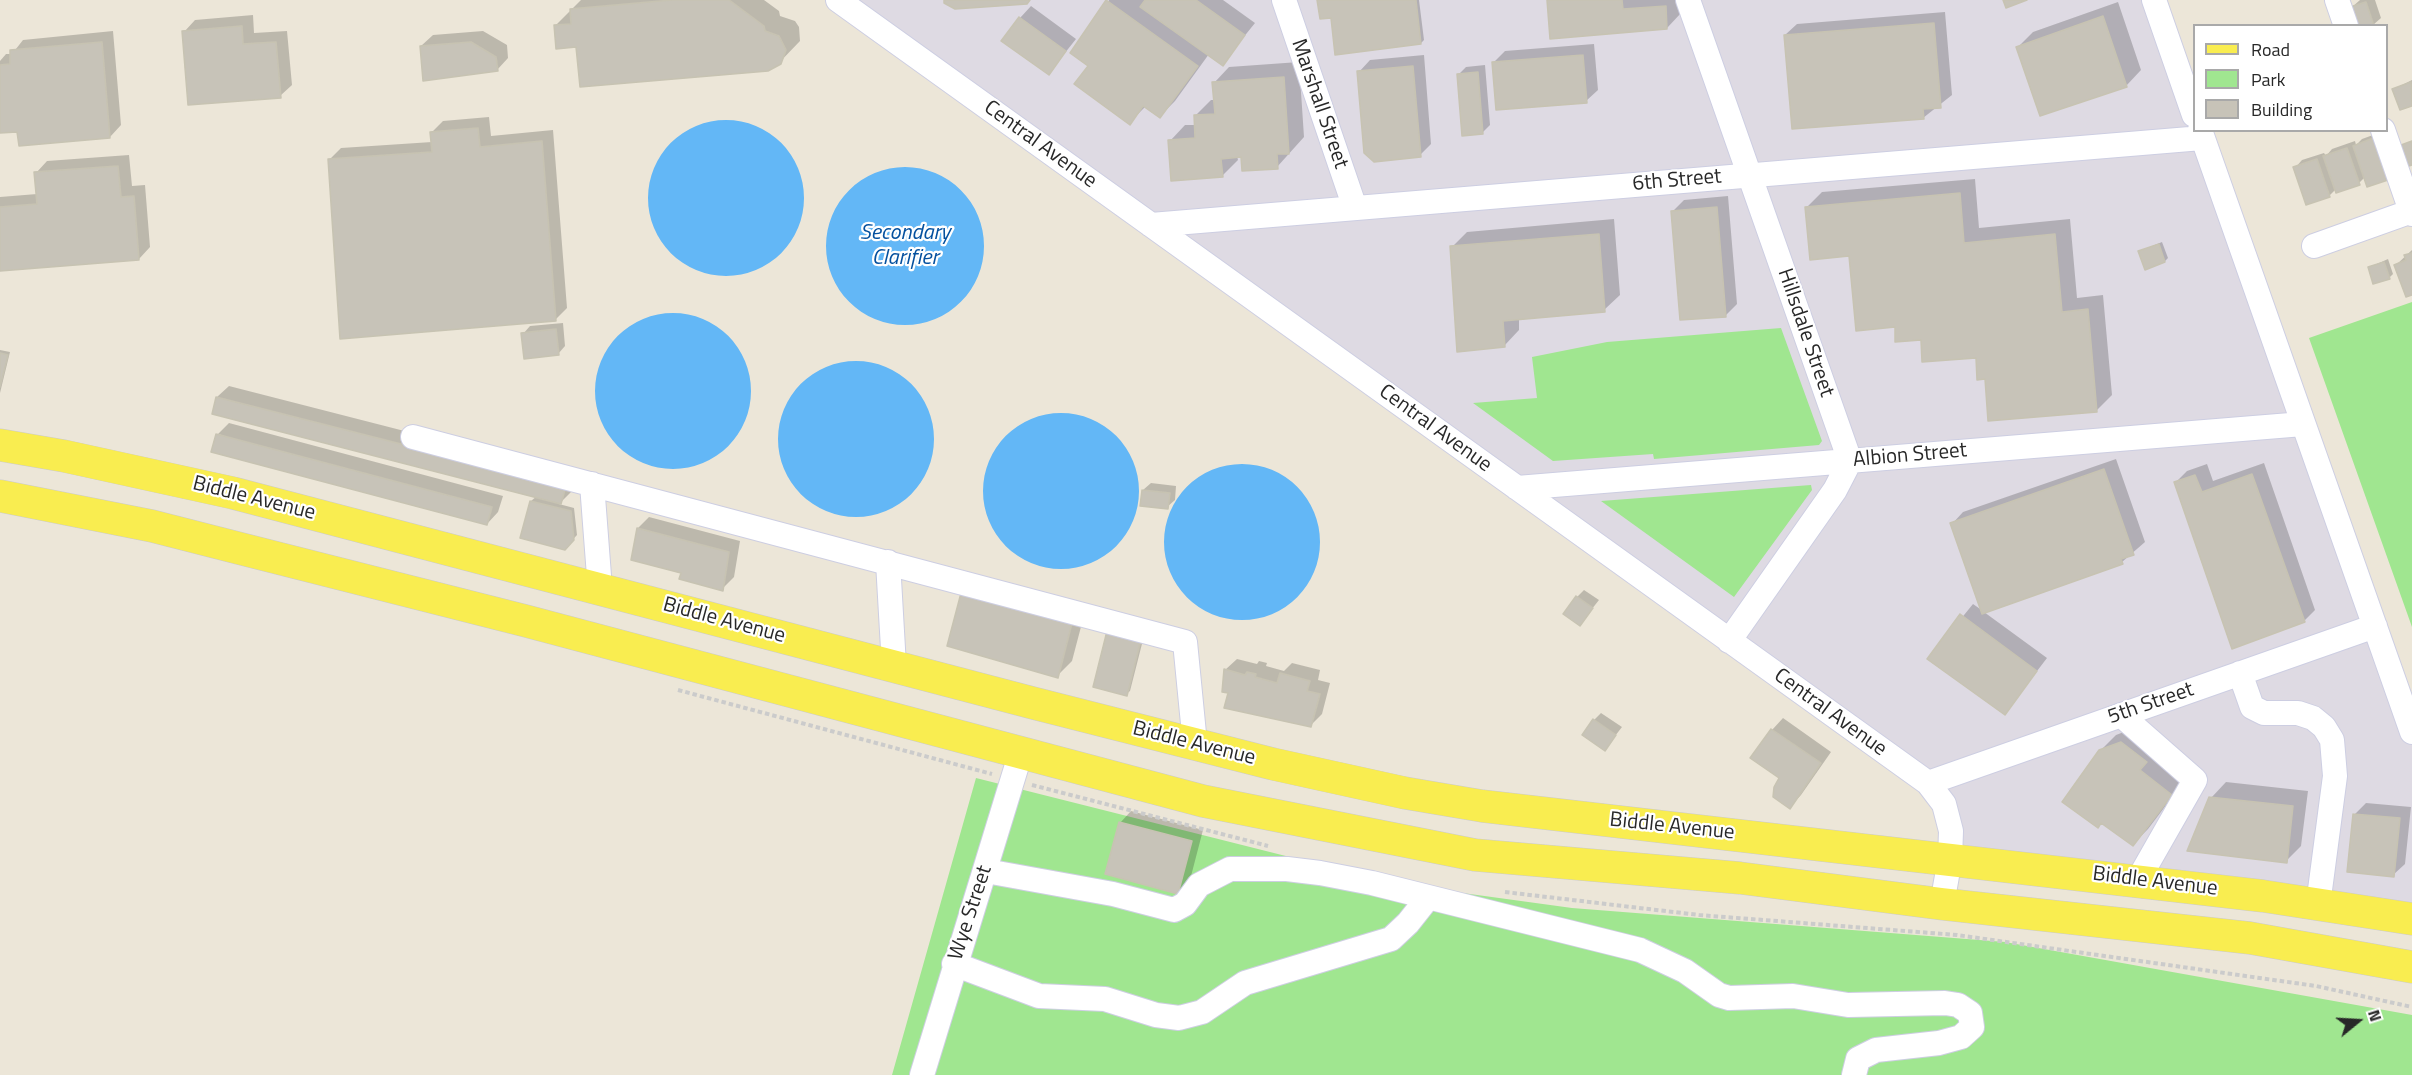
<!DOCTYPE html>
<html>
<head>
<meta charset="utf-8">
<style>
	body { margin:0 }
	#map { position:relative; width:2412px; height:1075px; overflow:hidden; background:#ece6d8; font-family:"Titillium Web",sans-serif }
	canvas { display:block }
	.legend { position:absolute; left:2193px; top:24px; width:195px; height:108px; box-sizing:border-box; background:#fff; border:2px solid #a9a9a9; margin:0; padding:8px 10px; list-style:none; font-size:18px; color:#282828 }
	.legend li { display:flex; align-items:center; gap:12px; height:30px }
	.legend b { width:30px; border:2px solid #a9a9a9 }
	.north { position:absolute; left:2328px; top:991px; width:60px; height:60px; -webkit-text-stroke:4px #fff; paint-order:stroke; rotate:72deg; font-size:16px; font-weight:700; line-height:24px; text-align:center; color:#282828 }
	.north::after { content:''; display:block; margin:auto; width:21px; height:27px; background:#282828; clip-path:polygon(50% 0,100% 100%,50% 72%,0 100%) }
</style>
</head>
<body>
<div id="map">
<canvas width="2412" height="1075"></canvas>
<ul class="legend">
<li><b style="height:8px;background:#f9ed50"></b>Road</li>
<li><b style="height:16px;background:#a0e690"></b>Park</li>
<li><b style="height:16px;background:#c7c3b8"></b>Building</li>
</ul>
<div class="north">N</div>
</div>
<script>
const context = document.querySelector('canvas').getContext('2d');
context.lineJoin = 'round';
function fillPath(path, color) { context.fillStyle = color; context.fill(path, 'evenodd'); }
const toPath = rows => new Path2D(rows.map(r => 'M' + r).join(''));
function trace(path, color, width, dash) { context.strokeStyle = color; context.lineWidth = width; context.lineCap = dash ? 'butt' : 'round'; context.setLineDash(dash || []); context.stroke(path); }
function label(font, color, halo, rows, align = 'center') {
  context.font = font + ' "Titillium Web",sans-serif'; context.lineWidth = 4.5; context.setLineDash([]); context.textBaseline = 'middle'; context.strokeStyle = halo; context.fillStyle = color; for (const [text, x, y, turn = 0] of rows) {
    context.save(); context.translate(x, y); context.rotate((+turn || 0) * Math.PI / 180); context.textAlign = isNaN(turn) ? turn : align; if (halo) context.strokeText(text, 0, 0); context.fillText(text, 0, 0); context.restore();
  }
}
fillPath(toPath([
	[838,0,2154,0,2412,732,2412,919,1950,859,1945,804]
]), '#dedae3');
fillPath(toPath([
	[2412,302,2412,627,2309,338],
	[1781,328,1822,441,1819,445,1654,459,1653,454,1553,461,1473,403,1537,398,1532,357,1607,342],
	[1811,485,1812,490,1734,597,1601,501],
	[976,778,1397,884,1572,908,2005,942,2412,1015,2412,1075,892,1075]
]), '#a0e690');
fillPath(toPath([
	'648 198a78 78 0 1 1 156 0a78 78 0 1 1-156 0Z',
	'826 246a79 79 0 1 1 158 0a79 79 0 1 1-158 0Z',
	'595 391a78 78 0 1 1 156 0a78 78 0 1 1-156 0Z',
	'778 439a78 78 0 1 1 156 0a78 78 0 1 1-156 0Z',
	'983 491a78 78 0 1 1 156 0a78 78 0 1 1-156 0Z',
	'1164 542a78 78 0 1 1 156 0a78 78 0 1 1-156 0Z'
]), '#63b7f6');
fillPath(toPath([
	[581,0,764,0,779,11,780,16,795,21,799,27,800,41,775,67,581,85,578,46,555,26],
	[1109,0,1223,0,1255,23,1222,64,1209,54,1175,101,1160,116,1146,106,1129,123,1090,65],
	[1319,0,1419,0,1424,40,1421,43],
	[1548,0,1681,0,1682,12,1667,28],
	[2360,0,2375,0,2381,18,2373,25,2351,8],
	[2118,2,2141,70,2126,86,2018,47,2033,32],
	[1031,6,1076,39,1049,73,1020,18],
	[1945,12,1952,95,1923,118,1785,35,1797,24],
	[253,15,254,33,287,31,292,85,280,96,184,32,195,20],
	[113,31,121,125,110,137,18,131,0,124,0,61,6,54,12,54,23,40],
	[483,31,507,45,508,58,497,70,421,46,433,35],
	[1594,44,1598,90,1586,101,1493,63,1505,51],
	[1424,55,1431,144,1420,155,1359,72,1370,60],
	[1299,62,1304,137,1277,167,1237,156,1238,160,1222,176,1170,141,1185,125,1196,125,1195,116,1211,100,1215,100,1214,83,1229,67],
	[1485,65,1490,125,1482,133,1459,74,1466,67],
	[2412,80,2412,104,2401,108,2394,89],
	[489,117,491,136,553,130,567,308,555,320,329,160,341,148,432,142,431,133,443,121],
	[2384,131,2365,177,2359,183,2336,189,2329,196,2295,168,2302,160,2324,153,2326,156,2332,149,2355,141,2356,145,2362,139],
	[129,155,132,186,145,185,150,247,139,259,0,270,0,197,37,194,36,173,47,161],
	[1975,179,1979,228,2070,219,2077,298,2103,295,2112,395,2096,411,1986,378,1977,356,1922,339,1896,325,1851,255,1807,207,1822,192],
	[1728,196,1737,304,1726,315,1672,212,1684,200],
	[1614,219,1620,295,1604,310,1519,318,1519,330,1504,346,1452,247,1467,232],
	[2162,242,2168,258,2165,261,2140,251],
	[2412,250,2412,294,2396,265],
	[2388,259,2393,274,2389,278,2370,267],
	[563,323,565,346,558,354,523,334,530,326],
	[0,350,10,352,0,393],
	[229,386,576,475,572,491,559,504,574,508,577,535,565,548,531,501,537,496,217,397],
	[229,423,503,496,498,512,487,524,218,434],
	[2116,459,2145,542,2122,562,1984,612,2047,658,2005,713,1929,658,1973,604,1983,611,1952,524,1963,512],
	[2264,463,2315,610,2304,621,2176,482,2187,471,2207,464,2213,481],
	[1151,483,1176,486,1175,500,1167,507,1143,490],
	[649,517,740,541,734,577,722,589,683,572,633,559,638,528],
	[978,579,1087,604,1072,661,1057,676],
	[1584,590,1599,600,1580,624,1577,597],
	[1112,628,1144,636,1130,691,1126,694],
	[1237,659,1257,664,1259,661,1267,663,1266,666,1284,671,1292,663,1320,670,1318,680,1330,683,1322,714,1311,725,1229,692,1225,670],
	[1601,713,1622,727,1605,749,1594,720],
	[1783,718,1831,752,1801,795,1790,807,1772,730],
	[2137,727,2186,779,2148,829,2133,844,2100,751,2116,735],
	[2226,782,2308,791,2301,846,2286,861,2211,798],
	[2366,803,2411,807,2405,864,2393,875,2355,814],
	[1131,811,1203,830,1190,880,1178,892,1120,823]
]), '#0003');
const building = toPath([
	[672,0,729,0,764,26,765,31,779,36,786,50,781,64,768,71,580,87,576,47,556,49,554,25,571,24,570,9,672,0],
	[944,0,1030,0,1027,4,955,9,944,3,944,0],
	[1106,0,1198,66,1160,118,1143,106,1130,125,1074,84,1088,66,1070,53,1106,0],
	[1145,0,1196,0,1245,35,1223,66,1140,7,1145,0],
	[1317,0,1416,0,1421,44,1335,55,1331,18,1320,19,1317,0],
	[1547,0,1622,0,1623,9,1666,6,1667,29,1550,39,1547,0],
	[2003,0,2027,0,2006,8,2003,0],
	[2366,2,2374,26,2356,26,2350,7,2366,2],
	[2103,16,2127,87,2040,116,2016,47,2103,16],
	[1019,17,1066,51,1049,75,1001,41,1019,17],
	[1934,23,1941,108,1923,109,1924,119,1792,129,1784,35,1934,23],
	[242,26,243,44,276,42,281,98,188,105,182,31,242,26],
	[102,42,110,138,19,146,17,132,0,133,0,65,10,64,10,50,102,42],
	[471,42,496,57,498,71,423,81,420,46,471,42],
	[1583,55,1587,103,1496,110,1492,62,1583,55],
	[1413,66,1421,157,1374,162,1364,153,1357,71,1413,66],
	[1478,72,1483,134,1462,136,1457,74,1478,72],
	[1284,77,1289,154,1277,154,1278,169,1242,171,1241,157,1221,159,1223,177,1171,181,1168,140,1195,138,1194,115,1215,114,1212,82,1284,77],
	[2411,82,2412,106,2400,110,2392,89,2411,82],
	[478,128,480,147,542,141,556,321,340,339,328,159,432,152,430,132,478,128],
	[2376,137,2391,179,2367,187,2353,146,2376,137],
	[2412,141,2412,165,2409,166,2401,145,2412,141],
	[2347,148,2360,185,2336,193,2323,156,2347,148],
	[2317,159,2330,197,2306,205,2293,167,2317,159],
	[118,166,121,197,134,196,139,260,0,271,0,207,37,204,34,172,118,166],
	[1960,193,1964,243,2055,234,2062,312,2088,309,2097,412,1988,421,1985,379,1977,380,1976,358,1922,362,1921,340,1895,342,1895,327,1856,331,1849,256,1810,260,1805,207,1960,193],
	[1717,207,1726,317,1680,320,1671,211,1717,207],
	[1599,234,1605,312,1503,321,1505,347,1457,352,1450,246,1599,234],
	[2159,244,2165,262,2145,270,2138,251,2159,244],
	[2412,253,2412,295,2406,297,2394,265,2406,260,2404,255,2412,253],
	[2384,262,2390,279,2373,284,2368,267,2384,262],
	[556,329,559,355,524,359,521,333,556,329],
	[0,353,8,355,0,387,0,353],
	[216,397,566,486,561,504,212,414,216,397],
	[216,434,492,507,487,525,211,452,216,434],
	[2104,469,2134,555,2121,559,2123,564,1982,614,1950,523,2104,469],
	[2252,474,2305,622,2232,649,2174,482,2195,475,2202,492,2252,474],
	[1142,490,1170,493,1168,509,1140,506,1142,490],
	[530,501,571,511,574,540,565,550,520,538,530,501],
	[637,528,729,552,723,591,679,579,681,573,631,560,637,528],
	[961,593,1073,619,1058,678,947,646,961,593],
	[1576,596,1593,608,1580,626,1563,614,1576,596],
	[1960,614,2037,671,2005,715,1927,659,1960,614],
	[1107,631,1141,639,1127,696,1093,687,1107,631],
	[1224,669,1245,675,1247,672,1256,674,1255,677,1277,683,1280,673,1310,681,1307,691,1320,694,1311,727,1224,708,1228,693,1222,692,1224,669],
	[1593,719,1616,735,1605,751,1582,735,1593,719],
	[1771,729,1821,763,1790,809,1773,797,1774,787,1779,778,1750,758,1771,729],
	[2121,742,2147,762,2140,770,2172,795,2133,846,2101,823,2098,828,2062,802,2099,750,2121,742],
	[2209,797,2293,806,2287,863,2187,851,2209,797],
	[2353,814,2400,818,2394,877,2347,872,2353,814],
	[1119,822,1192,841,1178,894,1105,874,1119,822]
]);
fillPath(building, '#c7c3b8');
trace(building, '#c7c3b2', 1.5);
const minor = toPath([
	[838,0,1928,783,1944,804,1951,831,1950,859,1942,904],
	[1284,0,1355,208],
	[1688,0,1850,461,1835,490,1729,641],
	[2154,0,2194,115],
	[2337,0,2346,26],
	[2200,130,2412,732],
	[2383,130,2412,214],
	[1151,225,2202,138],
	[2314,246,2412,211],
	[413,437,1185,642,1195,744],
	[592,484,600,589],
	[1517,488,2303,424],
	[888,562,894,666],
	[2240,673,2252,707,2264,713,2298,713,2313,718,2324,727,2332,740,2335,776,2318,905],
	[2121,715,2195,780,2138,880],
	[1928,783,2375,626],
	[986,871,1113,894,1174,910,1185,904,1199,885,1230,869,1287,869,1320,873,1372,883,1640,950,1685,971,1719,995,1729,998,1793,996,1848,1005,1945,1003,1958,1005,1970,1013,1972,1027,1961,1037,1939,1043,1876,1050,1858,1059,1854,1075],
	[954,964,1039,996,1105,999,1156,1015,1179,1018,1202,1012,1245,983,1391,939,1408,923,1427,899],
	[922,1075,1021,752]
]);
const major = toPath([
	[0,445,64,456,233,493,1033,703,1273,764,1405,793,1482,806,2263,896,2412,919],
	[0,496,152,526,238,548,526,621,1203,801,1475,855,1740,878,1942,904,2250,938,2412,967]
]);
trace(minor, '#cdcee2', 26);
trace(major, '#cbcbcb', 33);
trace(toPath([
	[678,690,992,774],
	[1032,785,1268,846],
	[1505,892,1699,915,1957,935,2316,986,2412,1007]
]), '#cbcbcb', 4, [4.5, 3]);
trace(minor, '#fff', 24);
trace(major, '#f9ed50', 32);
label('21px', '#282828', '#fff', [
	["Marshall Street",1319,104,71],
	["Central Avenue",1040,145,36],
	["6th Street",1677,181,-5],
	["Hillsdale Street",1805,333,71],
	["Central Avenue",1435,429,36],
	["Albion Street",1910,456,-5],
	["Biddle Avenue",254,499,14],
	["Biddle Avenue",724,621,15],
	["5th Street",2151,704,-19],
	["Central Avenue",1830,713,36],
	["Biddle Avenue",1194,744,14],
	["Biddle Avenue",1672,827,6],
	["Biddle Avenue",2155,882,7],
	["Wye Street",971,913,-72]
]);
label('italic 22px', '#05519f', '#fff', [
	["Secondary",905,234],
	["Clarifier",905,259]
]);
</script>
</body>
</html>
